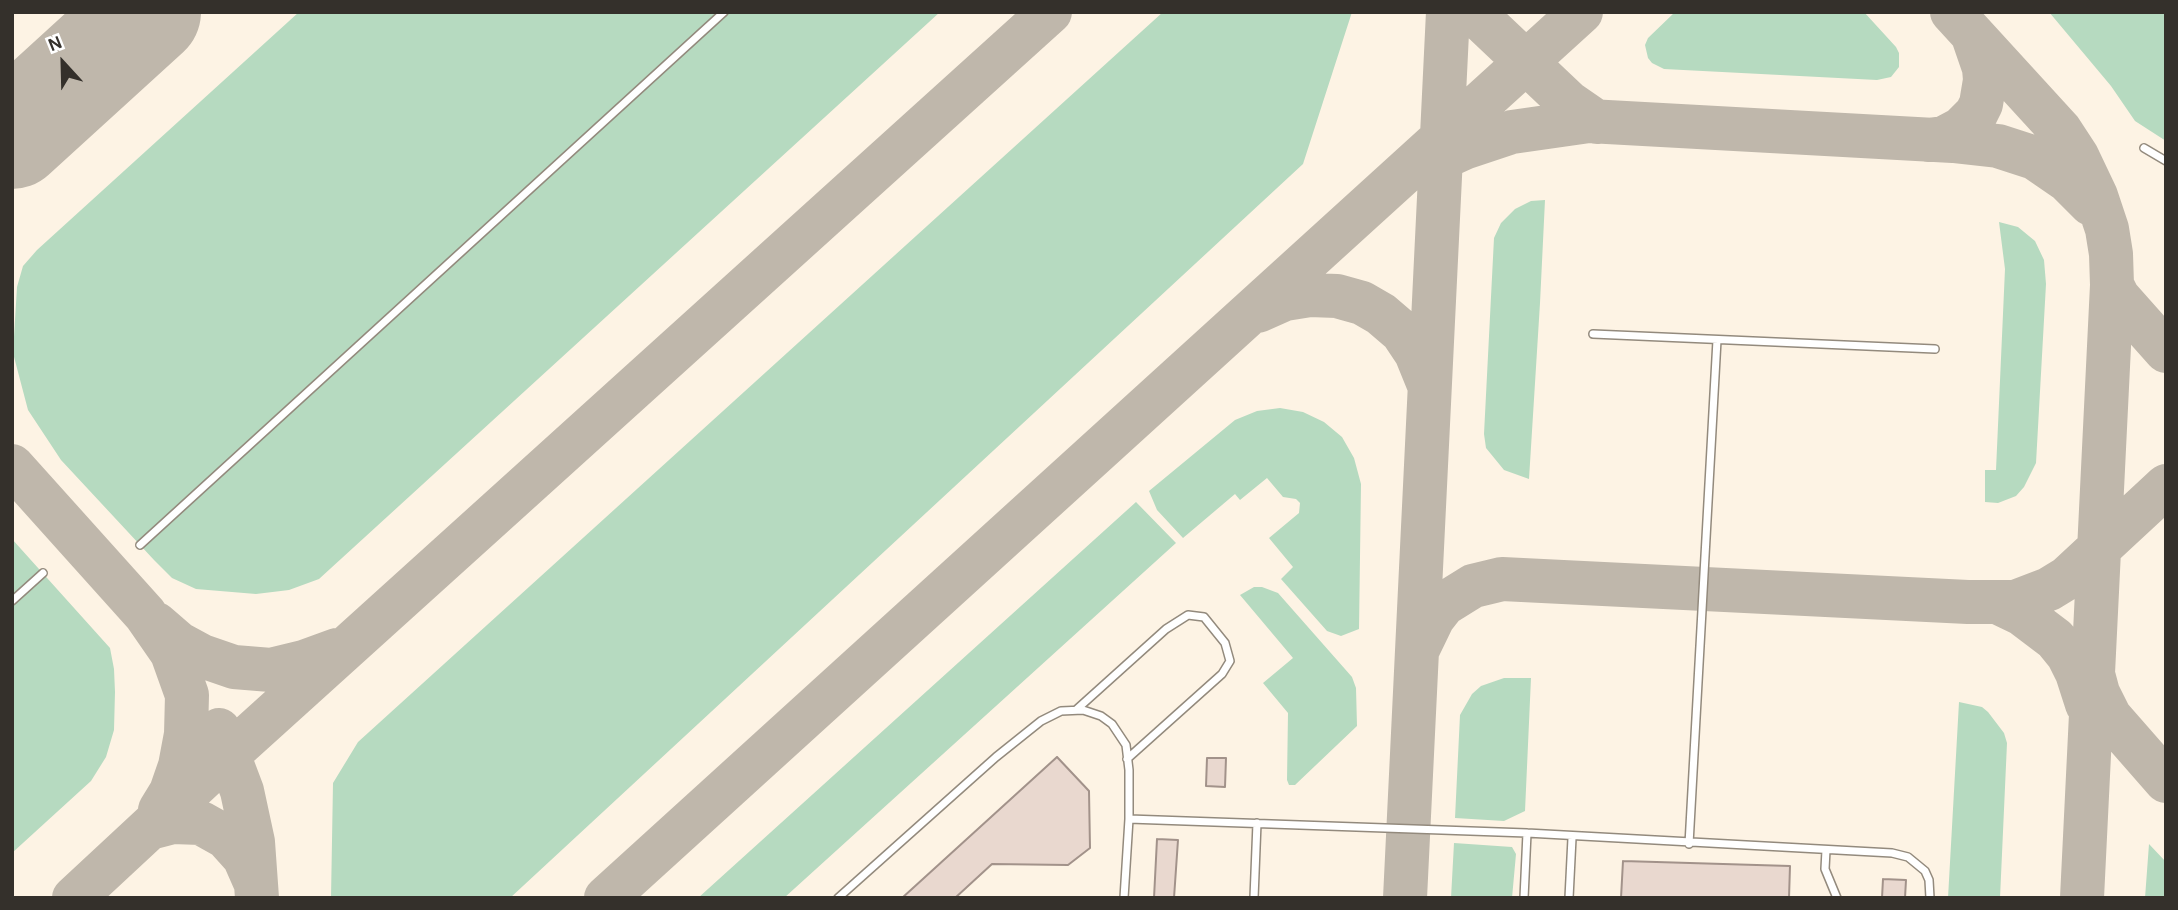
<!DOCTYPE html>
<html>
<head>
<meta charset="utf-8">
<style>
	body { margin:0 }
	#map { position:relative; width:2178px; height:910px; overflow:hidden; background:#fdf3e4; font-family:Karla,sans-serif }
	canvas { display:block }
	.frame { position:absolute; inset:0; border:14px solid #34302b; pointer-events:none }
	.north { position:absolute; left:28px; top:28px; width:70px; height:70px; -webkit-text-stroke:5px #fff; paint-order:stroke; rotate:338deg; font-size:19px; font-weight:700; line-height:28px; text-align:center; color:#34302b }
	.north::after { content:''; display:block; margin:auto; width:24px; height:32px; background:#34302b; clip-path:polygon(50% 0,100% 100%,50% 72%,0 100%) }
</style>
</head>
<body>
<div id="map">
<canvas width="2178" height="910"></canvas>
<div class="frame"></div>
<div class="north">N</div>
</div>
<script>
const context = document.querySelector('canvas').getContext('2d');
context.lineJoin = 'round';
function fillPath(path, color) { context.fillStyle = color; context.fill(path, 'evenodd'); }
const toPath = rows => new Path2D(rows.map(r => 'M' + r).join(''));
function trace(path, color, width, dash) { context.strokeStyle = color; context.lineWidth = width; context.lineCap = dash ? 'butt' : 'round'; context.setLineDash(dash || []); context.stroke(path); }
fillPath(toPath([
	[299,12,940,12,319,579,289,590,256,594,196,589,172,578,154,560,61,460,28,410,13,353,17,287,23,266,37,250],
	[1163,12,1352,12,1303,164,510,898,331,898,333,783,358,742],
	[1675,12,1864,12,1896,47,1899,53,1899,67,1891,77,1877,80,1664,69,1652,63,1648,58,1645,45,1648,38],
	[2049,12,2166,12,2166,141,2135,121,2111,86],
	[1545,200,1540,303,1529,479,1504,470,1486,448,1484,434,1494,238,1501,223,1515,209,1531,201],
	[1999,222,2018,227,2035,241,2044,260,2046,284,2036,463,2024,487,2016,496,1998,503,1985,502,1985,470,1996,470,2005,269],
	[1280,408,1303,412,1324,422,1342,437,1354,458,1361,484,1359,629,1341,636,1327,631,1281,579,1293,567,1269,538,1299,513,1300,503,1296,499,1283,497,1267,478,1240,500,1235,494,1183,538,1157,510,1149,491,1235,420,1257,411],
	[1136,502,1176,543,784,898,698,898],
	[12,539,110,648,114,669,115,692,114,730,106,757,91,781,12,853],
	[1254,587,1262,587,1278,593,1352,677,1356,688,1357,726,1295,785,1289,785,1287,780,1288,713,1263,683,1293,658,1240,595],
	[1504,678,1531,678,1525,811,1504,821,1455,818,1460,715,1472,694,1481,686],
	[1959,702,1982,707,1988,712,2004,733,2007,743,2000,898,1948,898],
	[1454,843,1512,847,1516,854,1512,898,1451,898],
	[2149,844,2166,862,2166,898,2145,898]
]), '#b6dac0');
trace(toPath([
	[1473,12,1568,102,1597,122],
	[1952,12,2060,130,2077,156,2096,196,2107,229,2111,254,2112,285,2082,898],
	[1928,140,1944,138,1961,129,1976,114,1981,104,1985,80,1984,68,1973,36],
	[12,145,59,93],
	[1431,163,1464,148,1512,132,1589,121,1953,141,1998,146,2035,158,2067,180,2091,204],
	[2112,285,2118,297,2166,351],
	[1258,311,1285,299,1310,295,1337,296,1362,303,1381,314,1402,332,1416,353,1429,385],
	[12,466,145,614,172,653,187,695,186,734,180,766,171,792,160,810],
	[1997,602,2022,614,2055,639,2068,655,2077,673,2087,704],
	[156,624,178,643,202,656,234,667,271,670,304,662,337,650],
	[1418,649,1433,618,1444,604,1473,586,1502,579,1968,602,2015,602,2049,589,2067,578,2166,486],
	[2094,678,2098,693,2110,717,2166,781],
	[219,730,242,791,253,842,257,898],
	[150,828,173,822,201,823,226,837,244,857,255,882],
	[74,898,229,754,1050,12],
	[606,898,1581,12],
	[1405,898,1448,12]
]), '#bfb7ab', 44);
trace(toPath([
	[12,135,147,12]
]), '#bfb7ab', 108);
const building = toPath([
	[1057,757,1089,791,1090,848,1068,865,992,864,955,898,902,898,1057,757],
	[1207,758,1226,758,1225,787,1206,786,1207,758],
	[1157,839,1178,840,1174,898,1154,898,1157,839],
	[1623,861,1790,866,1789,898,1621,898,1623,861],
	[1883,879,1906,880,1905,898,1882,898,1883,879]
]);
fillPath(building, '#e9d8cf');
trace(building, '#a2928a', 2);
const lane = toPath([
	[2144,148,2166,161],
	[1593,334,1935,349],
	[140,545,724,12],
	[12,601,43,573],
	[1076,710,1166,629,1188,615,1204,617,1225,643,1230,661,1222,674,1127,759],
	[1129,819,1527,833,1892,853,1908,857,1925,871,1929,880,1930,898],
	[1689,844,1717,340],
	[1826,850,1825,869,1837,898],
	[838,898,996,757,1041,721,1061,711,1083,710,1101,716,1112,724,1126,745,1129,770,1129,819,1124,898],
	[1254,898,1257,823],
	[1524,898,1527,833],
	[1569,898,1572,838]
]);
trace(lane, '#938a7d', 10);
trace(lane, '#fff', 7);
</script>
</body>
</html>
